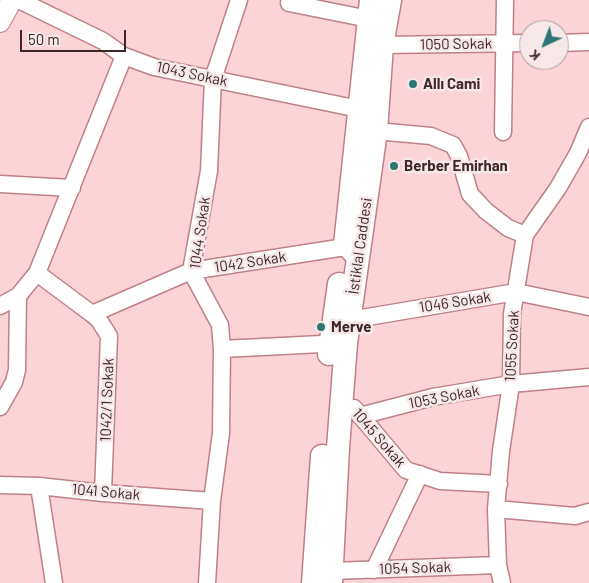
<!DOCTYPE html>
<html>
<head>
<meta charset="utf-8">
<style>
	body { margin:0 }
	#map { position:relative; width:589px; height:583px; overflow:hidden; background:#fcd3d7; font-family:Barlow,sans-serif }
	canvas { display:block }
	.north { position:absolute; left:519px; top:20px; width:50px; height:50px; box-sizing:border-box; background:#f6e8e9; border:1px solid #ad9a9c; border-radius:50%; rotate:223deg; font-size:14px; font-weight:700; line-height:20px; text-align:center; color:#3f2629 }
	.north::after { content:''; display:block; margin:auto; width:18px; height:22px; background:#2d7673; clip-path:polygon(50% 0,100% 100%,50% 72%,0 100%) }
	.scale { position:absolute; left:20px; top:30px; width:106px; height:22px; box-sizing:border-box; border:2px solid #3f2629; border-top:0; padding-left:6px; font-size:15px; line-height:18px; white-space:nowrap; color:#3f2629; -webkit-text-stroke:4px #f6e8e9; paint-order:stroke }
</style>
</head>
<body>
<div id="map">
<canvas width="589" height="583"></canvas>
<div class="north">K</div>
<div class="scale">50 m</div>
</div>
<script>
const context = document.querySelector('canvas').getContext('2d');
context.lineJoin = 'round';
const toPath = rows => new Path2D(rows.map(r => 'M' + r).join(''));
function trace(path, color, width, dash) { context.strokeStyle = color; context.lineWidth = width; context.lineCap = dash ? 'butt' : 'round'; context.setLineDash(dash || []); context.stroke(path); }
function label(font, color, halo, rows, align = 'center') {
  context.font = font + ' Barlow,sans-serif'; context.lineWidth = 5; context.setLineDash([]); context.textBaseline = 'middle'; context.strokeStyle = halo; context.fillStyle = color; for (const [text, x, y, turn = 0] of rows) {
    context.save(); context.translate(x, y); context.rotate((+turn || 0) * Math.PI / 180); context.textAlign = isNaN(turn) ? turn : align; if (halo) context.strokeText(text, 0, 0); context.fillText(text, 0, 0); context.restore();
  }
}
const minor = toPath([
	[19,0,103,41,124,56,154,67,359,109,371,109],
	[289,3,369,19],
	[559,43,589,42],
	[382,45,529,43],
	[376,131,431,136,453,145,459,156,470,194,486,211,508,228,525,235],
	[503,132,505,0],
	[0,184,72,188],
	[37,273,92,314,99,320,109,336,103,493],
	[0,306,18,296,37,273,124,56],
	[92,314,191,271,345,247,352,255],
	[350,320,516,292,589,307],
	[222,349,342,343],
	[0,407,14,382,17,370,18,296],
	[354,408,406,470,440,481,499,484],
	[360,416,433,397,511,384,589,377],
	[0,485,39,486,103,493,212,501],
	[39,486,54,583],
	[496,509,575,516,589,512],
	[374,570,420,474],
	[332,571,498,565],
	[207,583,212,501,221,433,222,349,220,325,191,271,209,171,213,79,239,0],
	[502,583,498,565,496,509,501,451,511,384,512,314,525,235,558,188,578,153,589,127]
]);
const tertiary = toPath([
	[0,22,12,0]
]);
const secondary = toPath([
	[345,245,371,0],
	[329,354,339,284],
	[313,583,322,456],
	[331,583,338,448,346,343,376,131,382,45,390,0]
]);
trace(minor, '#be8188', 19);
trace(tertiary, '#be8188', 22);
trace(secondary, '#be8188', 25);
trace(minor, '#fff', 16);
trace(tertiary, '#fff', 20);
trace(secondary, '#fff', 22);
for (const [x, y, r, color] of [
	[413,84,5,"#2d7673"],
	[394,166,5,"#2d7673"],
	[321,327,5,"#2d7673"]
]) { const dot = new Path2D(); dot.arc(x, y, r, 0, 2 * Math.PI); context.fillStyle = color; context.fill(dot); trace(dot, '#f6e8e9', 2); }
label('15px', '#3f2629', '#f6e8e9', [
	["1050 Sokak",456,44,-1],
	["1043 Sokak",192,74,12],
	["1044 Sokak",200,233,-82],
	["İstiklal Caddesi",360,246,-82],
	["1042 Sokak",250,262,-9],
	["1046 Sokak",455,302,-9],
	["1055 Sokak",512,346,-87],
	["1053 Sokak",444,397,-11],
	["1042/1 Sokak",107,400,-88],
	["1045 Sokak",379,438,49],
	["1041 Sokak",106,492,5],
	["1054 Sokak",415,568,-2]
]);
label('bold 15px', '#3f2629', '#f6e8e9', [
	["Allı Cami",423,84],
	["Berber Emirhan",404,166],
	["Merve",331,327]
], 'left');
</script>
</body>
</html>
